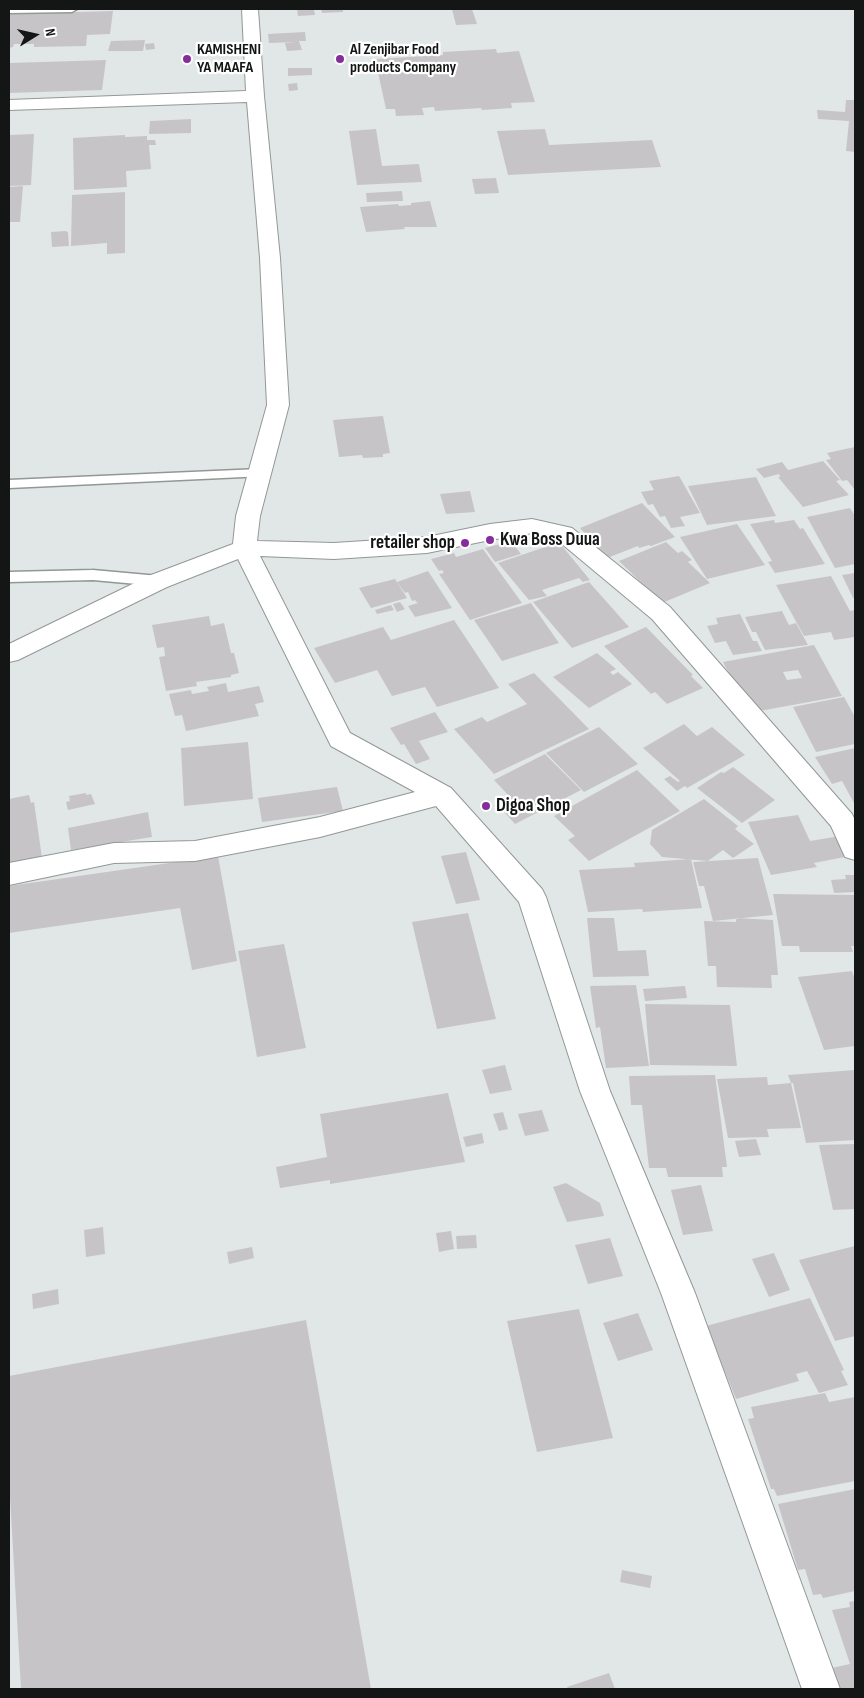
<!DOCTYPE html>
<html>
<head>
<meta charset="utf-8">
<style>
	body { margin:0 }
	#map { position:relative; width:864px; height:1698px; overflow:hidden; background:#e1e7e6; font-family:"Sofia Sans Condensed",sans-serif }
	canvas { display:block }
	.frame { position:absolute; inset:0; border:10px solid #141615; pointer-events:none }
	.north { position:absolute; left:10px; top:10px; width:50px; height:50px; -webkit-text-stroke:4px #fff; paint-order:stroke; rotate:80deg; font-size:14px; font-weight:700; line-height:20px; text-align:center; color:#141615 }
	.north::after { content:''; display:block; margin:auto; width:18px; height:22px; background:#141615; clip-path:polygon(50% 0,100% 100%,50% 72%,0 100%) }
</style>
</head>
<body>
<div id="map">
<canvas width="864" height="1698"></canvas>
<div class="frame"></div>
<div class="north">N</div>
</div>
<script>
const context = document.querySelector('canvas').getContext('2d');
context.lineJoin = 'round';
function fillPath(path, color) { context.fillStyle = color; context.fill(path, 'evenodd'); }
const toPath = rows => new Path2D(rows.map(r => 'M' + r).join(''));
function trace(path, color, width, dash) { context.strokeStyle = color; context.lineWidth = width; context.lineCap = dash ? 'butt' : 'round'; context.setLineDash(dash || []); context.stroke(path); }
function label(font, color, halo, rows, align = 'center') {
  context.font = font + ' "Sofia Sans Condensed",sans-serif'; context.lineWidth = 4.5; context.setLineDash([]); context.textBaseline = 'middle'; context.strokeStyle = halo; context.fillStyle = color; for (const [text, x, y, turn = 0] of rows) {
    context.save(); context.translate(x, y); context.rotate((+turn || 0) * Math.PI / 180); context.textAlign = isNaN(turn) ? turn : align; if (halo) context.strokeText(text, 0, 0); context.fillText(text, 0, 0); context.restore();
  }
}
fillPath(toPath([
	[297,9,314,9,315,15,298,16],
	[321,9,343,9,343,12,322,13],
	[452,9,472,9,477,24,456,25],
	[113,11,110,34,87,35,86,46,34,47,34,44,14,44,13,47,9,48,9,14],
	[305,32,306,41,299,41,302,50,287,51,285,43,295,42,269,43,268,34],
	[145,40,143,51,108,51,111,41],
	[154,43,155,49,146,50,145,44],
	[496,49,497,53,519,51,535,102,511,103,512,108,482,110,481,108,435,111,434,107,422,108,424,115,396,116,395,109,386,109,375,59,443,55,443,52],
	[106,60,102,90,9,93,9,63],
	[288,68,312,68,312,75,288,76],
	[297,83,298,90,289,91,288,84],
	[846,100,855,100,855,152,846,151,849,121,818,119,817,110,845,112],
	[191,119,191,133,149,134,150,121],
	[376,129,382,166,419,164,422,182,357,185,349,131],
	[545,129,549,145,652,140,661,167,508,175,497,131],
	[34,134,31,185,9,186,9,135],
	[125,135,125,137,147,136,147,140,155,140,156,145,149,145,151,169,126,171,127,187,74,190,73,138],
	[496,178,499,193,475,194,472,179],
	[23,186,20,222,9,222,9,187],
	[402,191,403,201,367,202,366,193],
	[125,192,125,253,107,254,107,243,71,246,72,195],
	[430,201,437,227,404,227,405,229,366,232,360,207,398,204,399,206,411,205,411,203],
	[65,231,68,232,69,246,52,247,51,232],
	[383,416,390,453,383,454,383,457,363,458,362,455,339,457,333,420],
	[855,447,855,490,847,480,842,481,826,460,831,459,827,453],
	[823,461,840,480,836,481,849,495,803,507,778,477,780,477,779,474,764,478,756,469,782,462,788,470],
	[679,476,700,513,680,517,685,526,671,528,665,516,660,517,653,504,648,505,641,492,654,490,649,481],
	[756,477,776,516,707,525,688,486],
	[470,491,475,512,446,514,440,494],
	[642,503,675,537,651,546,649,545,639,548,638,546,607,558,580,528],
	[850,508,855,516,855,564,835,568,807,517],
	[774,520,775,523,794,520,800,529,803,528,825,564,775,573,768,562,772,561,750,524],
	[737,524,765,565,707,579,680,537],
	[550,535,555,542,558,541,590,580,583,582,579,578,542,590,547,596,529,600,498,563,545,547,538,539],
	[511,541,521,554,495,562,485,548],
	[666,542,678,553,682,551,692,560,688,562,710,583,662,603,619,561],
	[483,549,522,603,470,620,439,574,444,573,442,570,439,571,431,559,454,553,456,557],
	[428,571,452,608,415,617,408,606,418,603,415,601,416,600,412,601,408,592,405,593,397,582],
	[855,573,855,597,853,598,842,575],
	[831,576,850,611,855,610,855,637,834,640,831,632,804,636,776,585],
	[395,579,407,598,371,608,359,588],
	[589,582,629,627,572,648,533,602],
	[400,602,405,609,397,612,393,604],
	[531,603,559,643,502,661,474,620],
	[391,605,394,610,377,614,375,610],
	[782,611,789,625,796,623,808,645,765,650,756,632,752,632,745,617],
	[740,614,753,641,757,641,762,651,733,655,726,641,715,643,707,626,718,624,716,618],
	[209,616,211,626,224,623,231,653,234,653,239,673,231,675,231,677,196,682,197,686,166,691,159,657,165,656,164,647,157,648,152,625],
	[454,620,499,688,437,707,425,687,392,696,377,670,335,683,314,648,383,627,391,640],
	[646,627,693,675,691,676,703,688,667,704,655,692,651,694,604,646],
	[814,645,842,696,754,712,739,693,723,662],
	[798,670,802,678,787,680,783,672],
	[597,653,616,669,610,672,613,675,618,672,632,684,589,708,553,677],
	[534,673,589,729,494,774,454,729,482,717,487,722,527,704,508,684],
	[226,683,228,692,259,686,264,702,255,704,259,716,186,731,182,715,175,716,169,694,191,690,192,694,209,691,207,687],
	[844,697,855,717,855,744,816,752,793,707],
	[435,712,448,732,419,741,430,759,416,764,404,744,401,745,390,728],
	[684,724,697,736,712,727,745,755,687,788,685,786,677,791,664,779,670,776,678,782,680,781,643,748],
	[599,727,638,764,584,792,546,753],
	[248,742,253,799,184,806,181,748],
	[855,748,855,805,842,781,832,784,815,757],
	[545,754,581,790,515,824,496,803,509,796,494,780],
	[733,767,775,800,742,823,697,788,721,772,724,773],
	[637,770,680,811,589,861,568,840,575,836,554,816],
	[337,787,343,811,262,822,258,798],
	[86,793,86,795,91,794,95,804,68,810,66,802,70,801,69,796],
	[29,795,31,803,34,802,42,858,9,864,9,799],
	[704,799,738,826,735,829,754,844,733,858,723,850,708,861,662,857,650,844,652,830],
	[148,812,152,837,71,850,68,828],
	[798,815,810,841,846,835,855,855,814,863,817,867,771,875,748,822],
	[466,852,480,900,456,904,441,856],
	[218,856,237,961,192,970,180,908,9,933,9,886],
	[758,858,773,915,713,921,704,886,699,886,693,862],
	[691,859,702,908,643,912,642,909,588,912,579,870,635,867,634,863],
	[845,875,855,875,855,892,834,893,831,880,846,879],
	[773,894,855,895,855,946,851,946,853,952,800,952,799,946,782,946],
	[468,913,496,1019,437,1029,412,922],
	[587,918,614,918,618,951,646,950,649,976,593,977],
	[736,918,773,920,778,975,771,975,772,988,717,987,716,966,708,966,704,921,736,922],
	[284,944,306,1048,257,1057,238,951],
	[852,971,855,980,855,1046,824,1050,798,977],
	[636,985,649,1066,606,1068,600,1027,596,1028,590,986],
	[685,986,687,998,645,1001,643,989],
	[645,1004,730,1005,737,1066,650,1065],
	[505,1065,512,1090,490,1094,482,1070],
	[855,1070,855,1140,806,1143,793,1083,791,1083,801,1128,767,1129,769,1137,728,1138,717,1079,767,1077,768,1085,791,1083,788,1075],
	[715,1075,727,1167,722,1167,723,1177,668,1177,666,1168,649,1168,642,1105,631,1105,629,1076],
	[448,1093,465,1162,330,1184,330,1180,280,1188,276,1167,327,1157,320,1114],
	[542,1110,549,1131,525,1136,518,1114],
	[503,1112,508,1129,499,1131,493,1114],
	[482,1133,484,1143,466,1147,463,1137],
	[756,1139,761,1155,739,1157,735,1141],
	[855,1144,855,1209,833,1210,819,1145],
	[566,1183,600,1203,604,1216,567,1222,553,1187],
	[701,1185,713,1231,683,1235,671,1190],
	[103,1227,105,1254,86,1257,84,1230],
	[451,1231,454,1249,439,1252,436,1233],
	[476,1235,477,1248,457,1249,456,1236],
	[610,1238,623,1276,588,1284,575,1245],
	[855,1246,855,1336,835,1341,799,1260],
	[252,1247,254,1258,229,1264,227,1252],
	[774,1253,790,1290,769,1297,752,1259],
	[58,1289,59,1304,33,1309,32,1294],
	[810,1298,844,1370,841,1371,848,1385,819,1393,807,1371,796,1374,799,1381,736,1399,706,1326],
	[579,1309,613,1438,537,1452,507,1321],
	[638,1313,653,1350,618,1361,603,1323],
	[306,1320,371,1689,21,1689,9,1479,9,1376],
	[825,1393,829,1402,855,1397,855,1481,777,1496,774,1489,771,1489,748,1419,754,1418,751,1407],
	[855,1489,855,1591,823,1598,821,1594,813,1595,805,1569,798,1570,778,1504],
	[622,1570,652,1576,650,1588,620,1582],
	[855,1601,855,1689,833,1689,827,1669,850,1664,832,1610,850,1607,849,1602],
	[609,1673,615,1689,568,1689,567,1687]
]), '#c7c4c8');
const service = toPath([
	[9,9,77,9,72,12,9,13,9,9],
	[260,469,265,470,267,473,265,476,9,488,9,480,260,469],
	[93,570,159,576,164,578,166,581,164,584,159,586,93,580,9,582,9,572,93,570]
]);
const minor = toPath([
	[242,9,258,9,264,96,280,258,289,405,260,516,257,541,334,543,427,537,490,524,532,519,572,528,670,607,852,814,855,820,855,860,845,857,831,826,652,619,556,539,532,533,490,540,427,553,334,559,260,556,350,733,451,788,542,889,546,897,610,1091,695,1293,840,1689,802,1689,661,1293,580,1091,519,902,436,806,320,837,195,861,114,863,9,885,9,863,114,843,195,841,320,817,415,792,331,746,238,559,167,587,18,660,9,662,9,644,151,575,233,544,236,516,267,405,260,258,247,102,9,110,9,100,246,91,242,9]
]);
trace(service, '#929896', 3);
trace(minor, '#929896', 2);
fillPath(service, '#fff');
fillPath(minor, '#fff');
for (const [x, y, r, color] of [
	[187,59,5,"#852e9b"],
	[340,59,5,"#852e9b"],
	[490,540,5,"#852e9b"],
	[465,543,5,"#852e9b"],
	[486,806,5,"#852e9b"]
]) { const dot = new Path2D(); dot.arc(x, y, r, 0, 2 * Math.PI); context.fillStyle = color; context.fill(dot); trace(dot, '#fff', 2); }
label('bold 16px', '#141615', '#fff', [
	["KAMISHENI",197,50],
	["YA MAAFA",197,68],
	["Al Zenjibar Food",350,50],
	["products Company",350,68]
], 'left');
label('bold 19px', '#141615', '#fff', [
	["Kwa Boss Duua",500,540],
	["retailer shop",455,543,"right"],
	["Digoa Shop",496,806]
], 'left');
</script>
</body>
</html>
